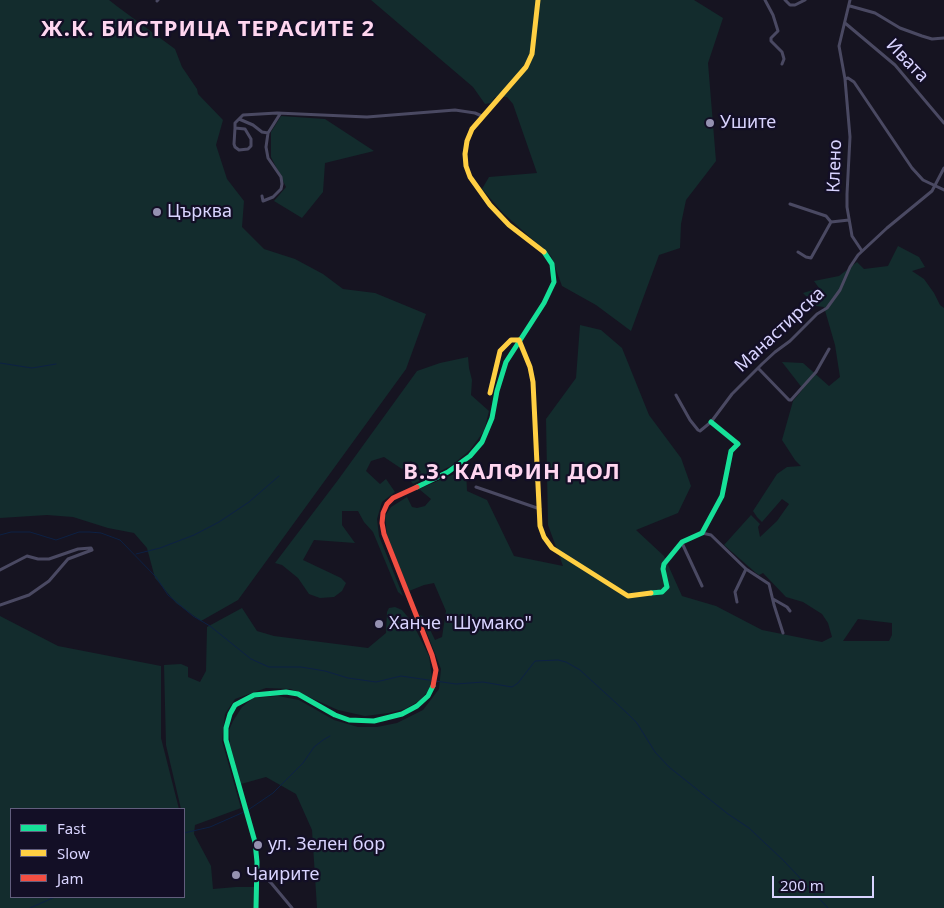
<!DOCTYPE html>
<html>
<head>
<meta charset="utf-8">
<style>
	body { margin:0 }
	#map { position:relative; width:944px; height:908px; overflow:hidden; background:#161421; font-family:"Noto Sans",sans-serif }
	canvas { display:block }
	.legend { position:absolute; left:10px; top:808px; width:175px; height:90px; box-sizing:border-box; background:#130f26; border:1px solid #625e7d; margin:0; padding:6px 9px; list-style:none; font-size:15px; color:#d9d4ff }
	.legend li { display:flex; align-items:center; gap:10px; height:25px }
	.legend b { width:25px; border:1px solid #625e7d }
	.scale { position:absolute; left:772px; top:876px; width:102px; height:22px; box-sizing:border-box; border:2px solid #d9d4ff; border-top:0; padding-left:6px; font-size:15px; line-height:18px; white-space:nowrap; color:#d9d4ff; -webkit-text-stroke:4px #130f26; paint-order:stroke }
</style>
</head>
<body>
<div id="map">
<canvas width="944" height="908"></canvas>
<ul class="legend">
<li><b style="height:6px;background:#16e098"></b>Fast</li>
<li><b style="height:6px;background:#ffcf43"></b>Slow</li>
<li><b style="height:6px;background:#f24e42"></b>Jam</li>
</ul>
<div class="scale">200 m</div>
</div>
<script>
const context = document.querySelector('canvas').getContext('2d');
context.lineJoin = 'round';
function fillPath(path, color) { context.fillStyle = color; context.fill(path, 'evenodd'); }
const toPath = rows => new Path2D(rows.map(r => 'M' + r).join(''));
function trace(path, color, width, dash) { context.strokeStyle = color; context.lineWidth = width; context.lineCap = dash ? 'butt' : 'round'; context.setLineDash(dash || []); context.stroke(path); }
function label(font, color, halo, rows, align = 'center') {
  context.font = font + ' "Noto Sans",sans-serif'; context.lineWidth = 4.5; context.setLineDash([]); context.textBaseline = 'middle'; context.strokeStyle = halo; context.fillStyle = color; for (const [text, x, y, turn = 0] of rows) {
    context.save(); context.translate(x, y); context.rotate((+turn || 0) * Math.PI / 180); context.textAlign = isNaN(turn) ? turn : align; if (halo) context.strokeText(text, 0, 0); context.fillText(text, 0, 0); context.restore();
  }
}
fillPath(toPath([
	[0,0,109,0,118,7,175,49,182,67,197,89,198,94,223,120,216,145,227,179,244,201,242,227,264,249,295,259,323,274,343,289,375,293,426,314,406,369,238,600,201,621,176,603,155,578,147,548,134,533,108,528,73,517,47,515,0,518],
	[371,0,694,0,723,18,708,63,716,161,686,200,681,224,680,248,659,255,631,331,596,305,562,286,551,256,503,213,482,189,489,177,537,173,513,104,507,97,495,97,491,103,485,104,473,87],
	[281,116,325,119,374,151,325,163,323,192,302,218,274,201,286,187,271,157,271,132],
	[898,246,919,257,925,267,912,271,924,279,934,293,940,305,944,308,944,908,317,908,312,830,296,794,266,777,241,784,230,745,229,730,233,721,242,707,253,698,278,696,299,700,334,720,358,727,377,727,397,723,423,710,439,689,441,669,420,615,424,617,435,640,442,637,446,611,434,583,424,585,409,591,387,535,385,516,391,507,407,497,412,507,417,508,425,506,431,499,419,489,466,469,467,491,487,500,514,556,563,566,548,525,546,419,576,378,580,325,601,330,622,348,649,415,681,458,691,486,678,513,636,530,664,556,682,596,716,606,762,630,822,642,832,637,828,623,822,614,803,602,786,597,763,573,759,575,756,573,724,545,751,515,760,524,758,527,760,537,777,521,789,504,782,499,762,522,757,517,753,511,777,474,787,467,801,466,795,460,782,440,793,401,803,389,782,362,803,363,829,386,840,377,835,345,824,307,816,306,803,293,819,288,814,281,839,276,857,262,864,269,888,266],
	[858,619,892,623,892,635,889,641,843,641],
	[468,357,469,368,472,380,471,395,489,411,484,431,470,450,451,466,413,484,410,480,421,472,411,461,402,469,384,457,371,461,366,471,380,484,386,479,395,492,382,502,377,519,379,536,403,596,398,592,373,532,364,522,358,511,342,511,342,525,355,543,314,540,303,560,341,578,346,583,342,591,334,597,320,598,309,594,298,578,282,565,275,563,338,480,417,371,440,363],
	[395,607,402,610,412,622,429,656,432,678,429,690,419,701,405,709,389,713,365,716,338,710,291,689,266,688,235,699,225,714,222,741,241,808,195,825,194,834,211,866,213,889,236,887,256,887,256,908,0,908,0,616,58,646,161,666,161,738,179,809,11,809,11,897,184,897,184,809,181,809,166,745,164,665,181,664,188,667,188,677,200,682,206,671,207,627,242,608,257,631,274,636,368,648,386,633,387,612,389,608]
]), '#132c2d');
trace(toPath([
	[0,363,32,368,56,364],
	[0,535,11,532,30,532,56,540,79,532,90,532,101,533,120,540,156,577,168,595,193,616,210,626,251,659,269,667,301,667,325,671,348,678,376,682,401,676,456,684,483,682,512,687,518,683,535,661,558,660,566,662,580,670,627,713,637,723,655,752,669,767,728,814,749,828,784,861,828,908],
	[136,554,160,548,194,535,219,522,249,502,279,476],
	[248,810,273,793,303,763,314,747,323,740,330,736],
	[184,833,210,827,244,812],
	[30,908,55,897]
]), '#0d2144', 1);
trace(toPath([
	[765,0,773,15,778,31,771,38,771,41,782,52,784,59,782,64],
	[785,0,790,5,795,5,805,0],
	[850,0,839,46,845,79,850,137,847,194,847,207,852,236,862,251],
	[157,1,158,0],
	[850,6,875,13,900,28,922,36,932,39,944,38],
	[845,23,895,65,944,123],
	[845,79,848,78,854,82,912,168,923,180,944,190],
	[239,119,253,125,262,132,268,133],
	[235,128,245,129,251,139,251,146,248,149,239,150,235,147,234,144,235,128,235,123,243,115,277,113,367,117,455,110,475,113,482,116],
	[262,196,263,201,273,197,281,189,282,184,281,177,268,158,266,147,268,133,280,114],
	[790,204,826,216,831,222],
	[831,222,849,220],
	[798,252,806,257,811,258,831,222],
	[758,368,789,400,791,400,816,372,829,349],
	[676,395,690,420,698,430,700,431,711,422,732,394,762,364,775,352,790,341,817,314,827,308,840,290,850,267,858,255,887,228,932,191,944,168],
	[476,487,540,509],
	[702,533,711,535,746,569,769,584,774,605,783,633],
	[682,543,702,586],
	[0,570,27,556,38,559,49,559,78,549,91,548,92,550],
	[773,599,787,607,790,611],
	[737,602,735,592,746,569],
	[0,605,29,595,49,581,68,559,92,550],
	[257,878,266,878,272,884,292,908]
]), '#4a4962', 3);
trace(toPath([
	[417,487,448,472,470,456,482,442,492,418,497,391,506,362,544,303,554,282,552,264,544,252],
	[651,593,662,592,667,587,663,569,664,564,682,542,702,533,722,496,731,451,738,444,711,422],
	[256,908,257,862,255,842,226,740,226,728,230,714,235,705,254,695,286,692,298,694,335,715,349,720,374,721,402,714,417,706,428,696,433,686]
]), '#16e098', 5);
trace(toPath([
	[538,0,532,54,526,67,472,129,467,141,465,154,466,166,470,177,490,205,509,225,544,252],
	[519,340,530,367,533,382,540,526,544,537,552,548,628,596,651,593],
	[490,393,500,351,511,340,519,340]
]), '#ffcf43', 5);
trace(toPath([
	[417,487,393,498,387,504,383,513,382,523,384,534,432,655,436,670,433,686]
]), '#f24e42', 5);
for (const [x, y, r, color] of [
	[710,123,5,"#9591b1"],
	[157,212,5,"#9591b1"],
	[379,624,5,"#9591b1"],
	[258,845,5,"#9591b1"],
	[236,875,5,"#9591b1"]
]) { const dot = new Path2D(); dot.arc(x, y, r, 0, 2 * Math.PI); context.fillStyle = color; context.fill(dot); trace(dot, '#130f26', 2); }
label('18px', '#d9d4ff', '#130f26', [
	["Ивата",907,61,46],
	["Клено",835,166,-88],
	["Манастирска",780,330,-43]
]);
label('18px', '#d9d4ff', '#130f26', [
	["Ушите",720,123],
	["Църква",167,212],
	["Ханче \"Шумако\"",389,624],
	["ул. Зелен бор",268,845],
	["Чаирите",246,875]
], 'left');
context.letterSpacing = '1px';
label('bold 22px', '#ffd6f0', '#130f26', [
	["Ж.К. БИСТРИЦА ТЕРАСИТЕ 2",208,30],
	["В.З. КАЛФИН ДОЛ",512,473]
]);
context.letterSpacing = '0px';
</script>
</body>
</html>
